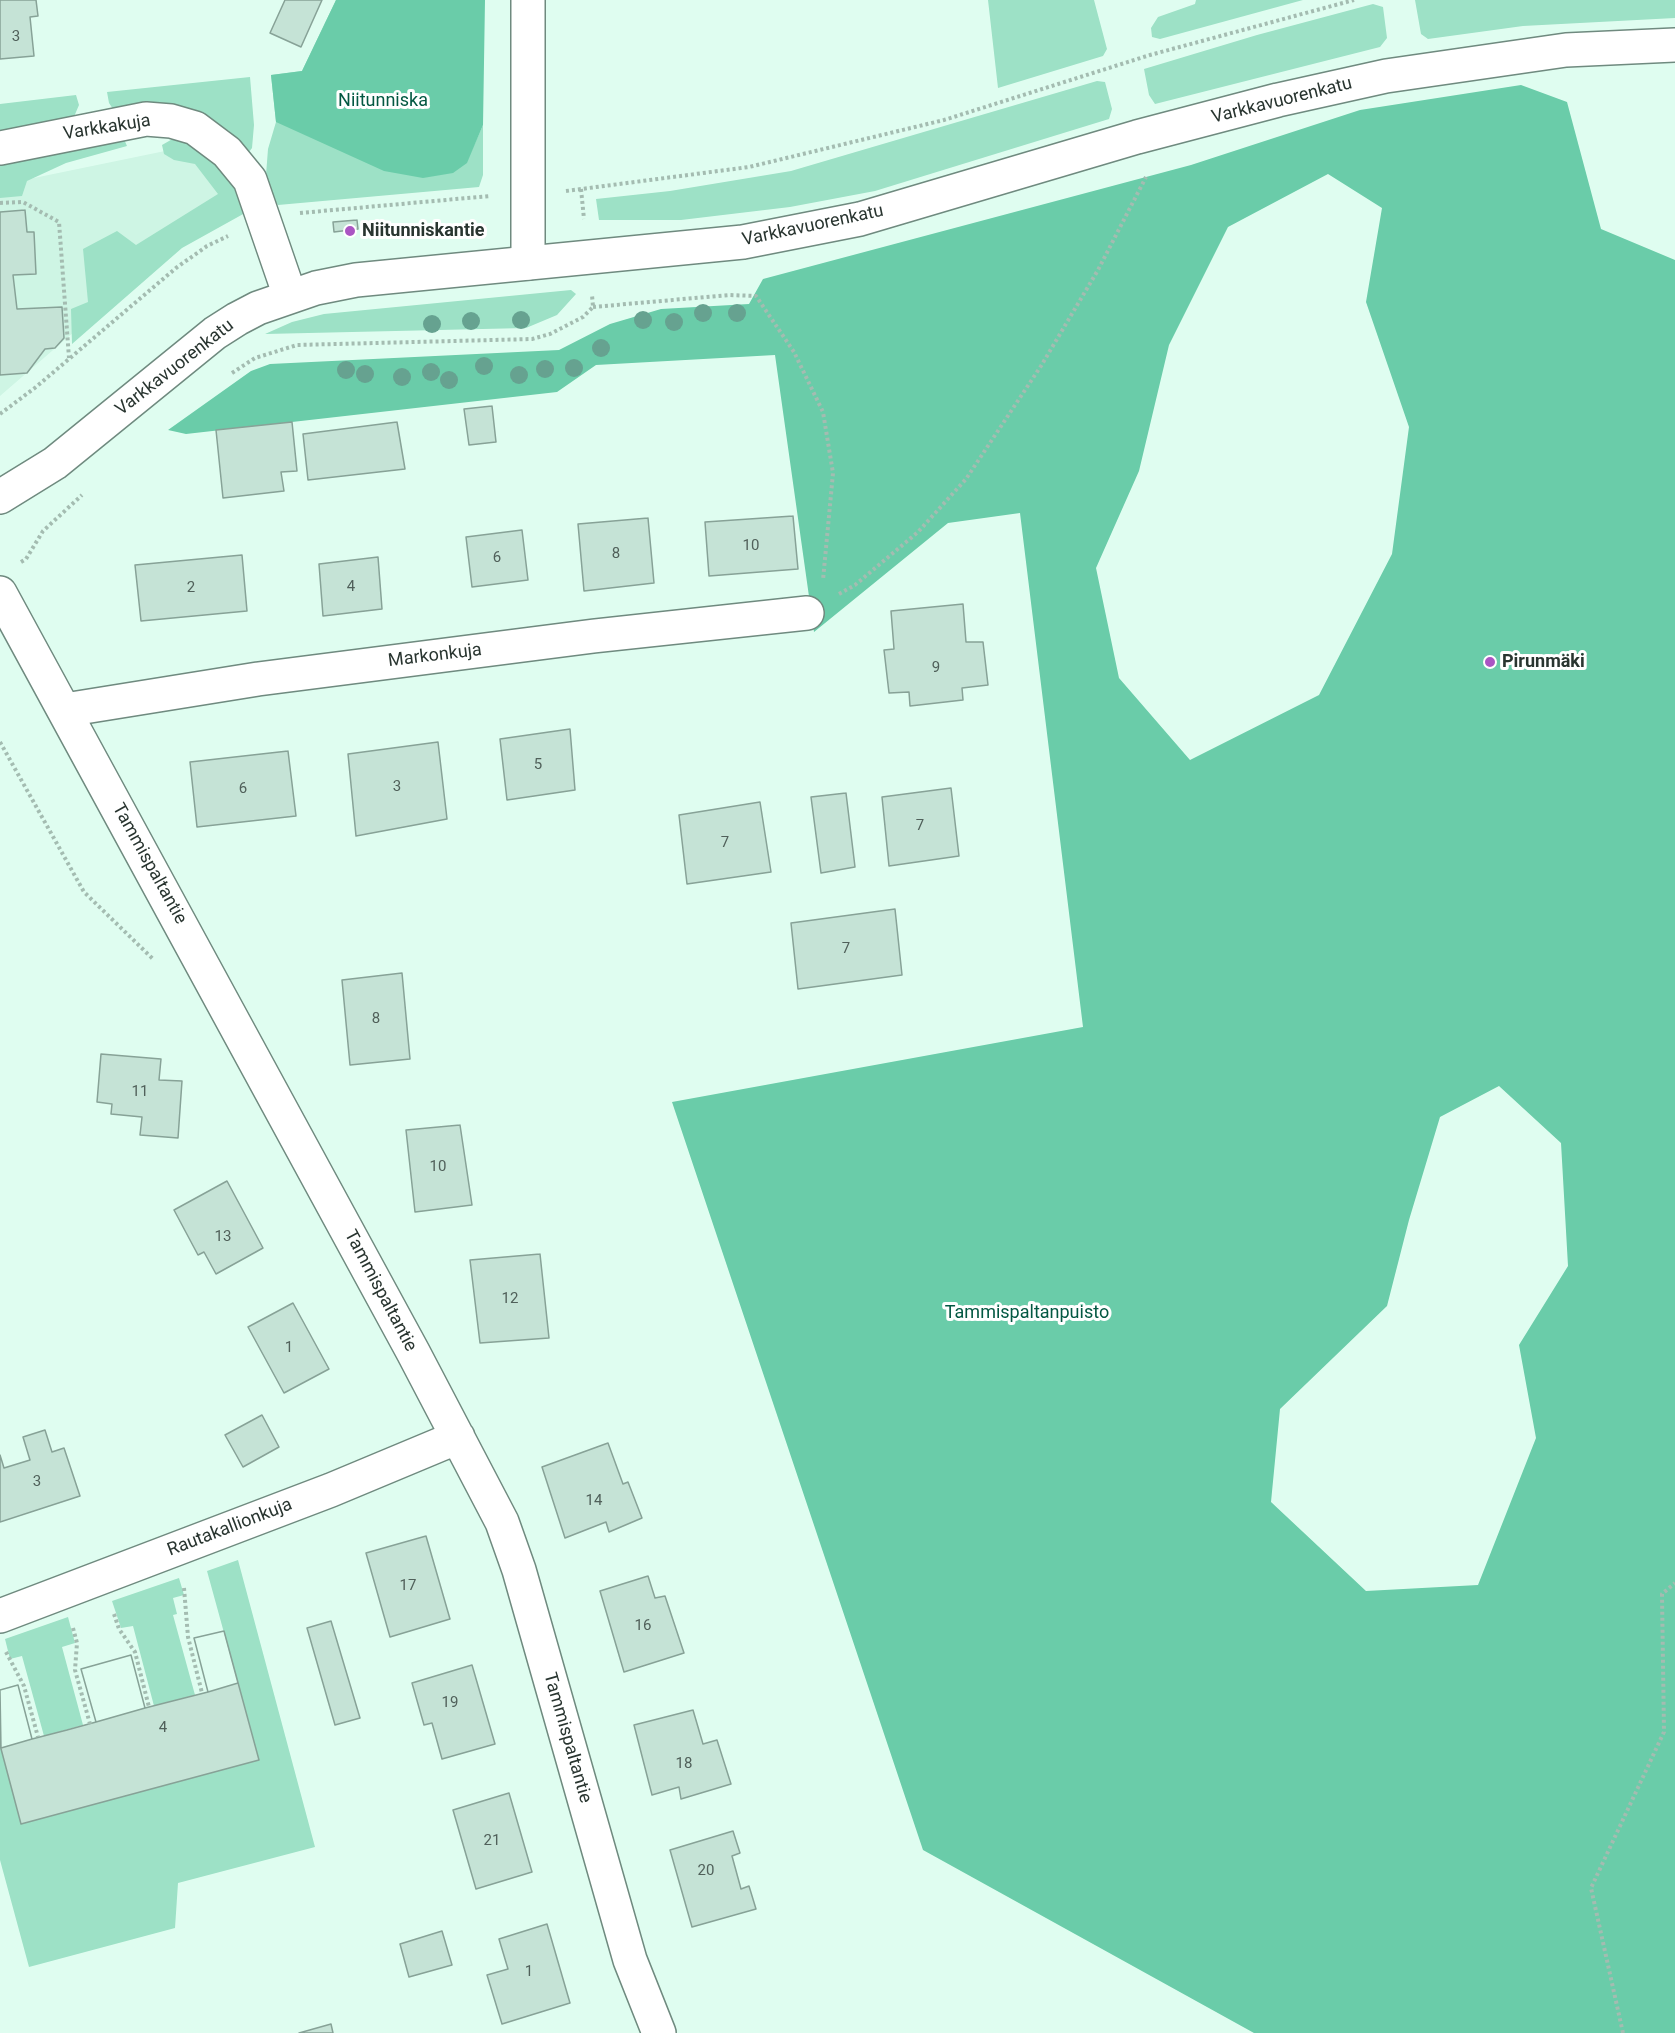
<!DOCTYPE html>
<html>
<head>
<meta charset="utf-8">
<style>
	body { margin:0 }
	canvas { display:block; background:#dffdf0 }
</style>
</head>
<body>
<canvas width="1675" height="2033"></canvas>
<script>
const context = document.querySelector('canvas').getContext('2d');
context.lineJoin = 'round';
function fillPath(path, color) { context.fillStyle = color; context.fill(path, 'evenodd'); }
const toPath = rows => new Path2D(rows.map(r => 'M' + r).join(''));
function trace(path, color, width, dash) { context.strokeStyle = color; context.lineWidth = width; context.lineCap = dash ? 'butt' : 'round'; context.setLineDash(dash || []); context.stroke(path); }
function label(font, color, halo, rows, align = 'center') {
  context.font = font + ' Roboto,sans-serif'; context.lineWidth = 6; context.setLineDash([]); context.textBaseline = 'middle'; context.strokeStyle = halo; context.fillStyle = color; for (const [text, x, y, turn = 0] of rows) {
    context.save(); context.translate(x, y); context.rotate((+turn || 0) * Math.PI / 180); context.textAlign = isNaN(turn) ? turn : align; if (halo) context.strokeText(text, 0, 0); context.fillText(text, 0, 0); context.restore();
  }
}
fillPath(toPath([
	[165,151,228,174,216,224,142,273,0,396,0,185]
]), '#cef5e4');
fillPath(toPath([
	[336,0,468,159,483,125,483,175,479,187,278,205,274,200,266,175,268,149,276,122,271,75,302,71],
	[988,0,1094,0,1107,49,1103,56,998,88],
	[1196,0,1303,0,1160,39,1152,37,1151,28,1158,17,1195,4],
	[1415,0,1675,0,1675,18,1523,26,1428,39,1421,34],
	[1373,4,1383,7,1387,38,1380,47,1155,104,1149,95,1144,69,1257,35],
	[250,77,254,125,252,148,249,152,229,131,213,121,115,112,109,103,107,92],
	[1097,81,1105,82,1112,109,1109,119,875,191,790,207,681,220,599,220,596,199,670,191,791,171],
	[76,95,79,105,73,119,0,136,0,104],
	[123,137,127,146,66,163,27,181,22,196,0,198,0,160],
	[176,137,196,142,238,187,245,213,182,248,72,344,71,309,88,302,83,249,117,231,136,245,218,194,195,164,174,160,164,154,162,145],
	[571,290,576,294,557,315,526,328,265,334,292,322,324,314],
	[238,1560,315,1847,178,1883,175,1928,29,1967,0,1860,0,1745,21,1823,259,1760,207,1571],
	[179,1578,184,1595,173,1598,177,1614,173,1615,195,1695,154,1706,133,1626,121,1628,112,1601],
	[68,1617,75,1643,62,1647,83,1725,44,1736,22,1656,10,1659,5,1639]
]), '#9de1c6');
fillPath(toPath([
	[336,0,485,0,483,125,467,163,453,173,423,178,384,171,276,122,271,75,302,71],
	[1521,85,1567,102,1601,229,1675,260,1675,2033,1254,2033,923,1850,672,1102,1083,1027,1020,513,948,523,814,632,775,355,596,365,557,392,186,434,168,430,251,371,270,364,559,350,610,324,661,309,749,304,763,279,1191,165,1360,110],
	[1328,174,1382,208,1366,302,1409,427,1392,554,1319,695,1190,760,1119,678,1096,568,1139,471,1169,345,1228,227],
	[1499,1086,1561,1143,1568,1266,1519,1345,1536,1438,1478,1585,1366,1591,1271,1502,1280,1409,1387,1306,1409,1220,1440,1117]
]), '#6acca9');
const building = toPath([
	[0,0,36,0,38,16,30,17,34,56,0,59,0,0],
	[285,0,322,0,301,47,270,33,285,0],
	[25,210,27,232,34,232,36,274,13,275,17,309,62,307,64,338,55,348,45,349,27,373,0,375,0,212,25,210],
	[357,220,358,229,334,232,333,222,357,220],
	[492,406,496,442,469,445,464,409,492,406],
	[292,422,297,471,281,472,284,491,223,498,216,430,292,422],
	[397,422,405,469,308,480,303,434,397,422],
	[793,516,798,569,709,576,705,522,793,516],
	[648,518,654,583,584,591,578,524,648,518],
	[522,530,528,580,472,587,466,537,522,530],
	[242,555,247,611,141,621,135,565,242,555],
	[378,557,382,609,323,616,319,564,378,557],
	[963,604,966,642,983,642,988,685,962,688,963,700,910,706,909,692,889,693,884,650,894,649,891,611,963,604],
	[570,729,575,790,507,800,500,739,570,729],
	[438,742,447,819,356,836,348,754,438,742],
	[288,751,296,816,197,827,190,762,288,751],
	[951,788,959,856,889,866,882,797,951,788],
	[846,793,855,867,821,873,811,797,846,793],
	[760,802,771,872,687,884,679,815,760,802],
	[895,909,902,975,798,989,791,923,895,909],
	[402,973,410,1059,350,1065,342,980,402,973],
	[101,1054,161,1059,159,1080,182,1081,178,1138,140,1135,142,1117,111,1114,112,1104,97,1102,101,1054],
	[460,1125,472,1205,415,1212,406,1130,460,1125],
	[227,1181,263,1248,216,1274,204,1252,198,1255,174,1210,227,1181],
	[540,1254,549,1338,480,1343,470,1260,540,1254],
	[293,1303,329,1369,284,1393,248,1327,293,1303],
	[262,1415,279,1447,243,1467,225,1435,262,1415],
	[45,1430,52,1452,64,1448,80,1496,0,1522,0,1455,4,1468,30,1460,23,1437,45,1430],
	[608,1443,623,1484,628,1482,642,1518,609,1532,606,1522,565,1538,542,1467,608,1443],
	[426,1536,450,1619,390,1637,366,1553,426,1536],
	[648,1576,655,1598,665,1596,684,1653,624,1672,600,1591,648,1576],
	[331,1621,360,1718,335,1725,307,1628,331,1621],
	[224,1631,259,1760,21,1824,0,1745,0,1690,18,1685,32,1739,67,1730,96,1722,81,1669,131,1655,145,1708,208,1692,194,1638,224,1631],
	[224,1631,238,1683,208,1692,194,1638,224,1631],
	[131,1655,145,1708,96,1722,81,1669,131,1655],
	[472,1665,495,1744,442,1759,432,1723,424,1725,412,1683,472,1665],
	[18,1685,32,1739,1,1748,0,1690,18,1685],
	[693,1710,703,1744,717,1740,731,1784,681,1799,679,1787,652,1795,634,1725,693,1710],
	[509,1793,532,1872,476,1889,453,1810,509,1793],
	[733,1831,740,1853,732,1856,741,1889,749,1886,756,1909,692,1927,670,1850,733,1831],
	[547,1924,570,2003,502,2024,487,1975,508,1969,499,1939,547,1924],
	[442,1931,452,1965,409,1977,400,1944,442,1931],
	[331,2024,333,2033,299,2033,331,2024]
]);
fillPath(building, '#c5e3d6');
trace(building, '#87a297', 1.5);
const minor = toPath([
	[528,0,528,263],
	[0,148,146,119,171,121,195,128,227,152,250,180,290,296],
	[0,593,413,1352,502,1522,519,1570,630,1960,659,2033],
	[65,710,258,679,594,636,807,613],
	[0,1616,331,1490,458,1437]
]);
const tertiary = toPath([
	[0,497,55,463,215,333,237,319,258,308,316,288,356,280,743,242,860,219,1137,137,1278,100,1386,76,1566,50,1675,45]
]);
trace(minor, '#6f8a7f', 36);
trace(tertiary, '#6f8a7f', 36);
trace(toPath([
	[581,189,584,219],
	[566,191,749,167,944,120,1150,55,1354,0],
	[0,203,23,202,59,222,69,358],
	[300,213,490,196],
	[593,307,729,295,756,296,794,352,823,412,833,473,823,580],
	[232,373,255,358,297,345,532,339,550,334,583,317,593,307,592,295],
	[0,414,36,387,176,268,207,246,228,236],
	[21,562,26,559,43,531,82,495],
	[839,594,855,585,918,532,966,479,1041,366,1098,270,1146,177],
	[0,742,84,892,154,960],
	[184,1588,188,1637,202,1693],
	[114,1614,119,1629,135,1652,149,1707],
	[73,1628,77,1643,75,1670,90,1724],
	[6,1652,24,1686,38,1737],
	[1623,2033,1591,1888,1664,1732,1662,1594,1675,1583]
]), '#a4bcb1', 4, [3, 3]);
trace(minor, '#fff', 33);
trace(tertiary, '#fff', 33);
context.fillStyle = '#66a290';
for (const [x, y] of [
	[703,313],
	[737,313],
	[521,320],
	[643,320],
	[471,321],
	[674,322],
	[432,324],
	[601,348],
	[484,366],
	[574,368],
	[545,369],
	[346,370],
	[431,372],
	[365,374],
	[519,375],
	[402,377],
	[449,380]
]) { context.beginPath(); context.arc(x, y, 9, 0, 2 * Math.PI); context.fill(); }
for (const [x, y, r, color] of [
	[350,231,6,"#aa55c3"],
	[1490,662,6,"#aa55c3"]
]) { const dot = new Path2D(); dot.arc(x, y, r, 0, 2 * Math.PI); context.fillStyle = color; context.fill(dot); trace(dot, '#fff', 2); }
label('15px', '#50605a', null, [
	["3",16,37],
	["10",751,546],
	["8",616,554],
	["6",497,558],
	["4",351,587],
	["2",191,588],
	["9",936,668],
	["5",538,765],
	["3",397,787],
	["6",243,789],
	["7",920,826],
	["7",725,843],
	["7",846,949],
	["8",376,1019],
	["11",140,1092],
	["10",438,1167],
	["13",223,1237],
	["12",510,1299],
	["1",289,1348],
	["3",37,1482],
	["14",594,1501],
	["17",408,1586],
	["16",643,1626],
	["19",450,1703],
	["4",163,1728],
	["18",684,1764],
	["21",492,1841],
	["20",706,1871],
	["1",529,1972]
]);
label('18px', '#035842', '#fff', [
	["Niitunniska",383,101],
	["Tammispaltanpuisto",1027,1313]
]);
label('18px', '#293530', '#fff', [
	["Varkkavuorenkatu",1282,101,-14],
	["Varkkakuja",107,128,-9],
	["Varkkavuorenkatu",813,226,-12],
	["Varkkavuorenkatu",175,368,-38],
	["Markonkuja",435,656,-7],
	["Tammispaltantie",149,864,61],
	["Tammispaltantie",380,1291,62],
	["Rautakallionkuja",230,1528,-21],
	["Tammispaltantie",567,1738,74]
]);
label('bold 18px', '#293530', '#fff', [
	["Niitunniskantie",362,231],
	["Pirunmäki",1502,662]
], 'left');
</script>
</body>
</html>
